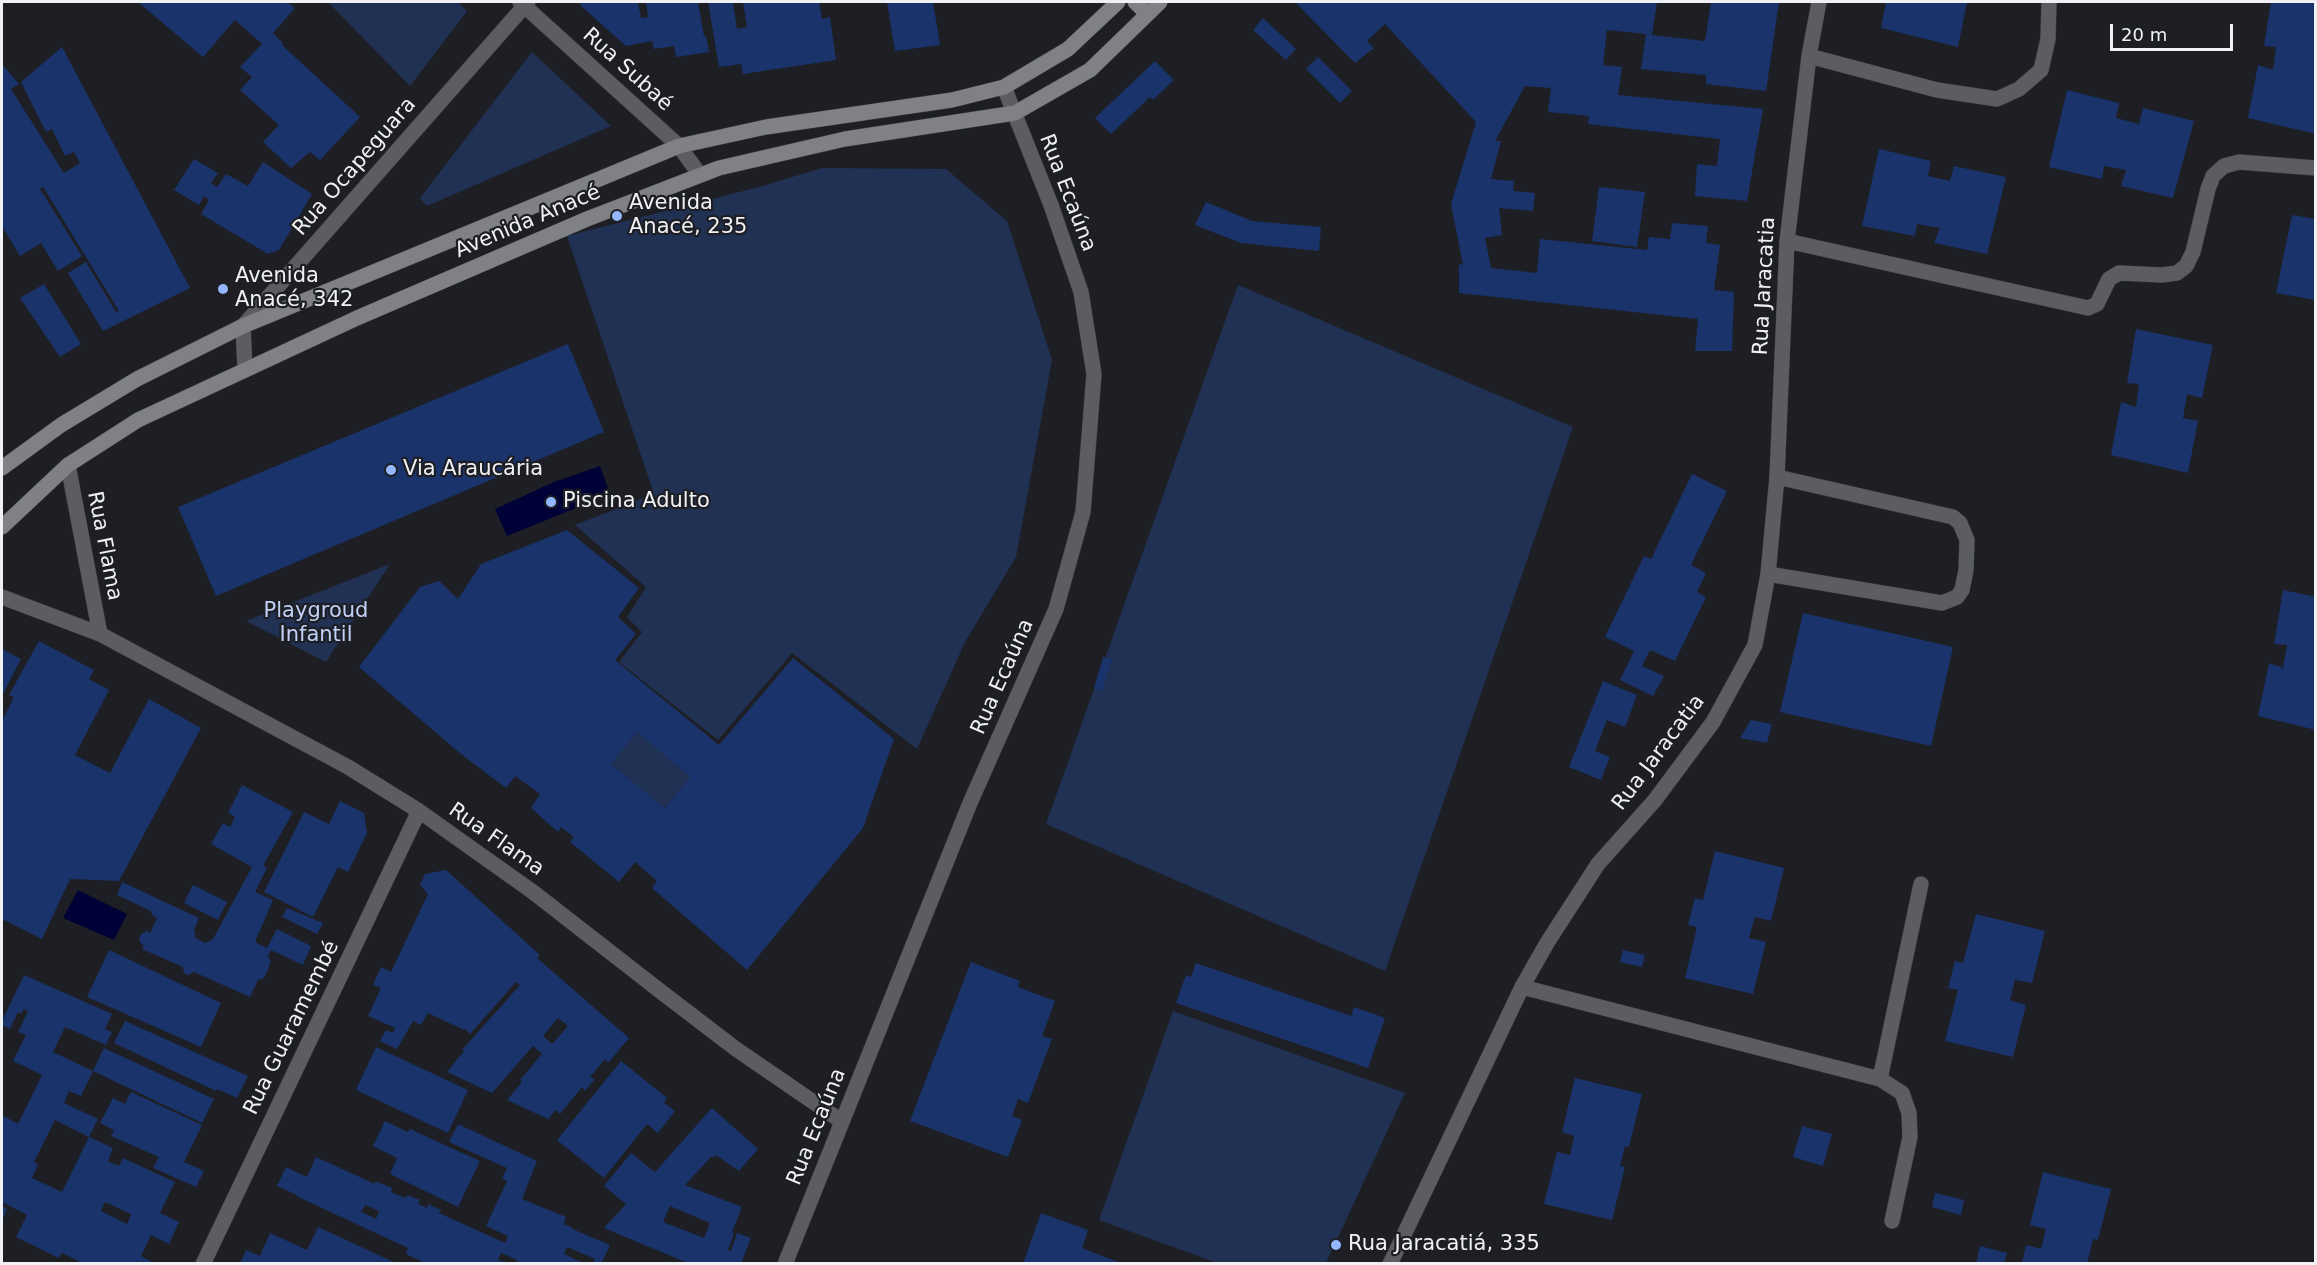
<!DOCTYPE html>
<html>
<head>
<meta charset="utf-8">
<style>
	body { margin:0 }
	#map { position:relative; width:2317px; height:1265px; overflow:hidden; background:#1d1f24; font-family:"DejaVu Sans",sans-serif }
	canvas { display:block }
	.frame { position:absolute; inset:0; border:3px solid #f0f1f5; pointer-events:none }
	.scale { position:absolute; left:2110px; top:24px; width:123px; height:27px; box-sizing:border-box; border:3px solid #f0f1f5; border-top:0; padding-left:8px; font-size:18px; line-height:21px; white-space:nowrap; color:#f0f1f5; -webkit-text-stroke:4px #1d1f24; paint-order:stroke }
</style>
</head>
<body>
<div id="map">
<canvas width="2317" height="1265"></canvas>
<div class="frame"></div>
<div class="scale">20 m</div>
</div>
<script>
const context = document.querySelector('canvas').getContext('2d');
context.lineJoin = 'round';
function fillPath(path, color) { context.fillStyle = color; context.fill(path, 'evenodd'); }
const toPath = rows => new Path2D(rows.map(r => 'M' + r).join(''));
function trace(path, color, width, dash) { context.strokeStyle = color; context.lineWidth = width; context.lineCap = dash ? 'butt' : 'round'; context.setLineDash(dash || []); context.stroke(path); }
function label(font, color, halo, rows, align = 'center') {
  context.font = font + ' "DejaVu Sans",sans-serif'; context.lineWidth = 4.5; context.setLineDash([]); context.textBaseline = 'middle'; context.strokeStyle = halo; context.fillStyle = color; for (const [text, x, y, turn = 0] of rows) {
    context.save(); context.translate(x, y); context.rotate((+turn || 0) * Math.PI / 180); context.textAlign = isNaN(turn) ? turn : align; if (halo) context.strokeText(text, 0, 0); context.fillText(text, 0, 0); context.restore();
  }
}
fillPath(toPath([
	[328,2,458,2,467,11,410,86],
	[532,52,611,126,427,206,420,198],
	[822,168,946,169,1007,221,1052,360,1016,557,965,642,917,749,792,653,718,740,619,662,642,632,627,617,646,587,575,525,654,494,567,236,759,187],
	[1238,285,1573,427,1385,971,1046,824],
	[390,564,326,662,246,621],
	[637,732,690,777,665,808,611,764],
	[1173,1011,1405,1093,1326,1263,1217,1263,1099,1220]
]), '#213154');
fillPath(toPath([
	[600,466,610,494,507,536,495,509,554,482],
	[78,890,127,914,114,940,63,918]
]), '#000137');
fillPath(toPath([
	[138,2,287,2,295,8,273,33,283,43,282,45,360,117,320,160,310,152,291,168,263,142,279,125,240,90,252,77,240,67,262,44,235,20,203,57],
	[580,2,638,2,641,18,648,17,646,2,698,2,704,36,706,36,709,52,676,57,674,46,654,49,652,41,626,46,581,6],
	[708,2,733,2,737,29,747,27,743,2,819,2,822,19,830,17,836,60,743,74,741,64,719,67],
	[887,2,933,2,940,45,895,51],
	[1295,2,1657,2,1652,35,1705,41,1711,2,1779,2,1766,91,1706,84,1706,75,1641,69,1646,34,1607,30,1603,65,1622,67,1618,95,1763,109,1747,201,1695,196,1697,164,1717,166,1720,139,1588,124,1589,116,1548,112,1551,88,1525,86,1495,141,1501,141,1491,179,1514,181,1513,191,1535,193,1533,211,1499,208,1502,235,1485,238,1491,268,1537,273,1540,239,1647,250,1649,237,1670,239,1672,223,1708,226,1706,243,1720,245,1714,290,1734,292,1732,351,1695,351,1698,319,1459,293,1459,264,1463,265,1451,204,1476,122,1385,24,1367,41,1374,48,1355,63],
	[1886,2,1967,2,1958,47,1881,28],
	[2271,2,2316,2,2316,134,2248,118,2258,65,2273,70,2276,47,2264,46],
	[1263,18,1296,49,1286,60,1253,30],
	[62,47,190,288,103,331,68,273,86,262,116,312,119,311,43,187,40,189,82,256,58,271,41,243,20,256,2,226,2,64,19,84,11,89,64,173,80,163,74,152,65,156,52,129,46,132,21,82],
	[1318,57,1352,91,1340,103,1306,69],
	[1155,61,1174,80,1153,100,1150,97,1111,134,1095,118],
	[2067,90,2119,103,2116,118,2139,124,2143,108,2194,121,2173,198,2121,186,2126,170,2104,166,2102,179,2049,167],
	[1879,149,1931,161,1928,176,1950,181,1954,166,2006,177,1987,254,1934,243,1940,228,1917,224,1915,236,1862,226],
	[194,159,218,173,211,183,217,187,226,174,248,186,263,162,312,194,279,250,268,254,201,214,209,200,204,196,199,205,174,190],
	[1599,187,1645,192,1637,247,1592,241],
	[1206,202,1252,221,1321,227,1319,251,1241,243,1195,225],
	[2292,215,2316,219,2316,300,2276,293],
	[44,284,81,344,60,357,20,298],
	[2136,329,2213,345,2202,398,2187,394,2183,418,2198,421,2188,473,2111,455,2121,402,2136,407,2139,384,2127,383],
	[568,344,604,432,216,596,178,507],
	[1692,474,1727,491,1691,565,1706,573,1697,592,1706,597,1675,661,1650,650,1642,666,1664,676,1653,696,1620,680,1634,651,1605,637,1644,556,1651,559],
	[567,530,639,588,618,617,636,634,615,660,719,745,793,658,894,739,863,828,747,970,652,888,657,881,635,862,619,882,570,842,574,837,561,827,558,832,531,808,540,794,515,776,506,788,461,754,359,667,420,587,439,581,458,599,481,564],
	[637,732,690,777,665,808,611,764],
	[2283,590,2316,597,2316,730,2258,716,2269,663,2283,668,2287,645,2274,644],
	[1803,613,1953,647,1931,746,1780,712],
	[39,641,94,670,89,679,109,690,75,755,110,773,149,699,201,728,119,881,70,879,42,939,2,919,2,721,14,697,9,695],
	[2,649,21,659,2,696],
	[1103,657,1112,659,1102,691,1094,688],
	[1603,681,1637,695,1625,727,1607,720,1595,751,1610,757,1601,780,1569,767],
	[1751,720,1772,724,1767,743,1740,738],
	[242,785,293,812,263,866,267,868,255,892,273,900,255,942,267,948,277,929,311,946,303,965,271,950,268,957,271,962,264,978,258,980,250,997,194,972,188,975,184,973,183,967,142,949,144,945,141,944,139,939,141,934,147,931,150,933,157,918,153,916,151,911,117,895,122,882,199,918,194,930,196,938,205,943,213,939,252,867,211,844,223,823,230,827,235,817,228,813],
	[340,801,364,813,367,833,348,872,338,867,313,917,264,892,304,812,329,824],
	[1715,851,1784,868,1771,921,1755,917,1749,938,1766,942,1753,994,1685,978,1697,927,1688,925,1695,898,1703,900],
	[446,870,540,955,537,958,629,1038,608,1063,605,1059,590,1077,595,1079,585,1091,582,1087,560,1114,556,1110,548,1119,507,1100,522,1082,520,1080,542,1054,533,1046,492,1093,447,1072,464,1051,462,1050,520,985,516,982,470,1034,465,1029,464,1030,428,1013,421,1025,413,1021,397,1049,380,1041,386,1030,393,1033,395,1028,368,1016,381,988,373,985,381,967,391,972,428,894,420,885,425,874],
	[558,1018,568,1026,552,1044,543,1036],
	[193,885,227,902,218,920,184,903],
	[287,908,323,923,317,934,282,917],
	[1976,914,2045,931,2032,983,2015,980,2010,1000,2026,1005,2013,1057,1945,1041,1958,990,1948,988,1955,961,1963,963],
	[109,950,221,1003,201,1047,87,997],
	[1623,950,1645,955,1642,967,1620,962],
	[971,962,1020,981,1018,987,1055,1001,1042,1036,1052,1039,1028,1103,1018,1099,1012,1116,1022,1120,1008,1157,910,1121],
	[1196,963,1351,1016,1354,1007,1385,1018,1368,1068,1176,1003,1186,975,1191,977],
	[24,975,112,1014,105,1029,112,1032,106,1045,65,1027,53,1052,93,1071,81,1096,69,1091,64,1103,98,1119,89,1137,55,1120,34,1162,38,1164,32,1178,62,1192,89,1137,113,1148,108,1161,119,1166,123,1158,175,1182,160,1213,179,1222,169,1244,151,1235,141,1256,156,1264,84,1264,62,1253,59,1258,16,1237,27,1215,2,1202,2,1115,18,1124,42,1075,13,1061,26,1035,18,1032,28,1011,24,1009,21,1014,18,1012,10,1029,2,1025,2,1021],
	[105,1202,131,1214,127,1224,101,1211],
	[125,1021,248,1076,237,1098,217,1089,216,1091,114,1043],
	[376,1047,468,1090,448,1133,356,1090],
	[104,1048,214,1099,202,1123,93,1071],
	[621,1061,667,1098,664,1103,675,1111,658,1133,647,1124,604,1178,557,1140],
	[1575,1078,1642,1094,1629,1147,1625,1146,1620,1166,1625,1167,1612,1220,1544,1204,1557,1152,1570,1155,1574,1136,1562,1132],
	[131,1092,202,1125,184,1162,204,1171,196,1187,153,1168,159,1157,111,1136,114,1130,100,1123,113,1098,125,1104],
	[712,1108,758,1149,739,1171,716,1155,713,1158,712,1156,685,1185,742,1207,732,1232,734,1233,728,1250,731,1251,737,1233,751,1238,741,1264,690,1264,604,1228,626,1204,604,1186,631,1153,655,1172],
	[670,1206,710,1223,704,1238,663,1222],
	[385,1121,408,1132,410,1129,480,1161,458,1207,390,1174,397,1158,373,1146],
	[458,1124,537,1161,522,1199,566,1217,564,1224,573,1228,572,1229,610,1245,601,1264,593,1264,595,1259,567,1247,564,1254,585,1264,516,1264,517,1260,501,1253,498,1260,513,1264,427,1264,406,1254,408,1248,296,1196,297,1195,277,1186,286,1167,307,1177,316,1157,375,1184,375,1181,392,1188,391,1192,405,1198,407,1195,420,1200,418,1204,427,1208,428,1204,441,1210,439,1213,505,1243,508,1236,486,1226,507,1181,502,1178,507,1168,449,1142],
	[365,1205,379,1211,376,1219,361,1212],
	[1802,1126,1832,1134,1823,1166,1793,1157],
	[2043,1172,2111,1189,2098,1240,2093,1239,2087,1264,2022,1264,2026,1245,2041,1249,2046,1229,2030,1225],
	[1935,1193,1964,1200,1961,1215,1932,1207],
	[2,1206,7,1209,2,1221],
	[1041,1213,1088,1230,1082,1248,1123,1264,1023,1264],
	[318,1227,398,1264,240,1264,246,1250,260,1256,270,1233,307,1250],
	[1980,1246,2007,1253,2004,1264,1976,1264]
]), '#1a336b');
const lane = toPath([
	[1768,574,1942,603,1957,597,1962,590,1966,570,1967,540,1960,523,1953,517,1777,477]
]);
const street = toPath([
	[520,2,679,146,700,175],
	[1809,56,1937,90,1997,99,2019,89,2041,70,2048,39,2049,2],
	[1787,241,2088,308,2097,304,2109,279,2119,273,2162,275,2177,273,2186,266,2193,252,2208,189,2213,176,2224,166,2239,162,2316,168],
	[245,370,243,326,528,2],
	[68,465,100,634],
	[2,597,100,634,348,767,419,811,533,892,664,994,736,1049,841,1121],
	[1522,987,1880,1079,1902,1093,1909,1113,1910,1137,1892,1221],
	[1880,1079,1921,884],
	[203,1264,419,811],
	[785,1264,970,803,1056,609,1083,512,1094,374,1081,292,1051,205,1004,87],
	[1390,1264,1522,987,1547,943,1598,864,1655,800,1713,722,1755,645,1768,574,1777,477,1787,241,1809,56,1819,2]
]);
const secondary = toPath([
	[1135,2,1147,14],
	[2,468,61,425,137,379,243,326,679,146,766,127,952,100,1004,87,1068,49,1118,2],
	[2,527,68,465,138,420,357,318,587,219,719,168,845,139,1015,113,1090,70,1160,2]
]);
trace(lane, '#3b3c41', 16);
trace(street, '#3b3c41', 16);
trace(secondary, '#3b3c41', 16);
trace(lane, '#5c5d60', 15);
trace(street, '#5c5d60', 15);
trace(secondary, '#7f8184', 15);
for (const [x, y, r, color] of [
	[617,216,6,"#94b7fd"],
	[223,289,6,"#94b7fd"],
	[391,470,6,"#94b7fd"],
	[551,502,6,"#94b7fd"],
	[1336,1245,6,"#94b7fd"]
]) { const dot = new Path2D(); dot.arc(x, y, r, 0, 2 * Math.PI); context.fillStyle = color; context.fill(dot); trace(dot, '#1d1f24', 2); }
label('21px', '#f0f1f5', '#1d1f24', [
	["Rua Subaé",627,70,42],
	["Rua Ocapeguara",355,167,-49],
	["Rua Ecaúna",1067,193,69],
	["Avenida Anacé",528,222,-23],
	["Rua Jaracatia",1765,286,-87],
	["Rua Flama",104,546,79],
	["Rua Ecaúna",1003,677,-66],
	["Rua Jaracatia",1659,753,-53],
	["Rua Flama",496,840,35],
	["Rua Guaramembé",292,1028,-64],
	["Rua Ecaúna",817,1127,-68]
]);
label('21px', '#f0f1f5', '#1d1f24', [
	["Avenida",629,204],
	["Anacé, 235",629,228],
	["Avenida",235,277],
	["Anacé, 342",235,301],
	["Via Araucária",403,470],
	["Piscina Adulto",563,502],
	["Rua Jaracatiá, 335",1348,1245]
], 'left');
label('21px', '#c0d1f5', '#1d1f24', [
	["Playgroud",316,612],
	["Infantil",316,636]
]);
</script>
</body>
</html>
